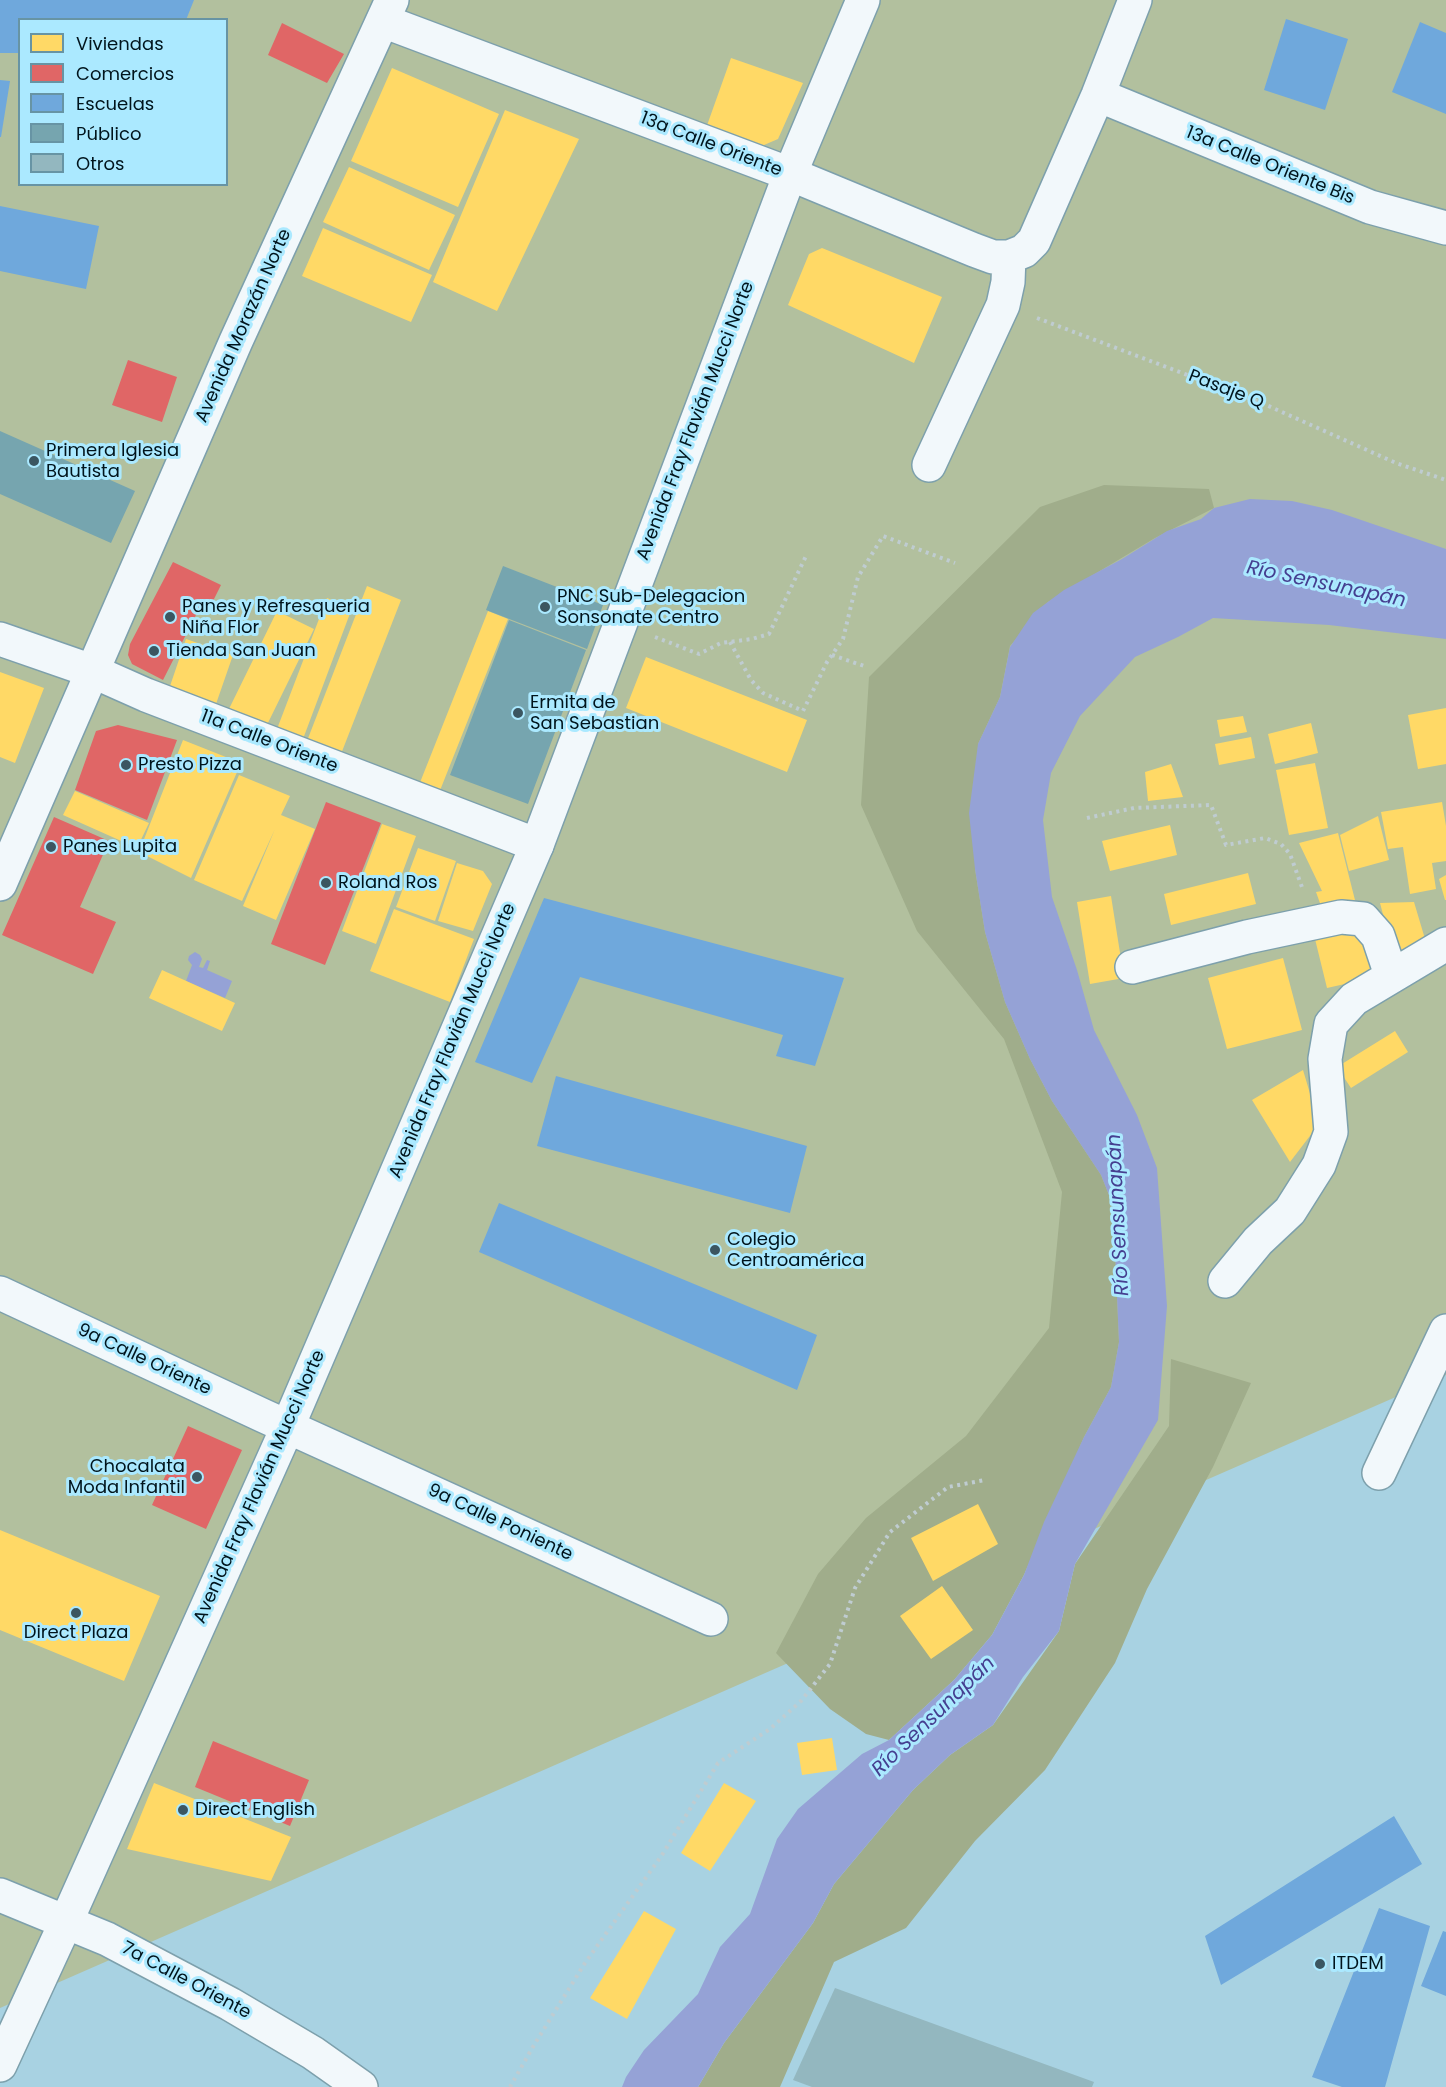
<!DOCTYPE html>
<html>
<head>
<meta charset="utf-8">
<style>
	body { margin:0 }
	#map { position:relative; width:1446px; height:2087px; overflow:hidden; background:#a8d2e2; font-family:Poppins,sans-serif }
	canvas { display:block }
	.legend { position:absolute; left:18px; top:18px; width:210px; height:168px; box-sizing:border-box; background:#abe9ff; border:2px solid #6794a4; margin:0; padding:8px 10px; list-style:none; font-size:18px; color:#00141c }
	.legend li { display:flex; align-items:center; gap:12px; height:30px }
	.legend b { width:30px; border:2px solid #6794a4 }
</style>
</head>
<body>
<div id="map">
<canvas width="1446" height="2087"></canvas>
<ul class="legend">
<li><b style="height:16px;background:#ffd966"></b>Viviendas</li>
<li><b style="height:16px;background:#e06666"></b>Comercios</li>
<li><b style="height:16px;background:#6fa8dc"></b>Escuelas</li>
<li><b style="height:16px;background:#76a5af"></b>Público</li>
<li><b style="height:16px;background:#93b7bf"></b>Otros</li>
</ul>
</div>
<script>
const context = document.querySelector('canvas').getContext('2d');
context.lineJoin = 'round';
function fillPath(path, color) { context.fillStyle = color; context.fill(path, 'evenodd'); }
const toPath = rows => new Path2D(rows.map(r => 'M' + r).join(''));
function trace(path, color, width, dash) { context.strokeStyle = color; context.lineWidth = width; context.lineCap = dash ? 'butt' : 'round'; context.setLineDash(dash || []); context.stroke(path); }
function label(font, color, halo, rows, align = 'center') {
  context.font = font + ' Poppins,sans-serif'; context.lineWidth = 6; context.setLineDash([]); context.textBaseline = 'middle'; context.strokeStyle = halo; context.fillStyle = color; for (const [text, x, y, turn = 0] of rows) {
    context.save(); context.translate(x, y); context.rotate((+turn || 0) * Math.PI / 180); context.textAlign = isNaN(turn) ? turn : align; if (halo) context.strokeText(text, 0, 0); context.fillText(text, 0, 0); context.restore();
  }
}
fillPath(toPath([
	[0,0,1446,0,1446,1375,0,2008],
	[20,20,226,20,226,184,20,184]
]), '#b2c09e');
fillPath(toPath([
	[1104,485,1209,489,1214,508,1155,538,1048,602,1010,646,1000,697,978,744,975,869,985,932,1005,1002,1030,1059,1052,1101,1101,1175,1113,1205,1119,1342,1111,1387,1084,1437,1024,1575,992,1635,954,1680,889,1740,866,1734,830,1709,776,1653,818,1574,866,1518,966,1436,1049,1328,1062,1192,1004,1039,917,931,861,805,869,677,1040,507],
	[1171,1359,1251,1383,1213,1467,1147,1589,1115,1663,1045,1770,975,1841,906,1928,834,1962,780,2087,698,2087,724,2043,813,1923,834,1884,913,1790,950,1755,993,1725,1059,1631,1075,1564,1169,1426]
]), '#a0ad8b');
fillPath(toPath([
	[1250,499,1292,501,1332,510,1446,549,1446,639,1329,625,1213,618,1178,637,1135,657,1080,716,1051,773,1043,820,1052,897,1077,970,1094,1030,1137,1115,1157,1168,1167,1306,1158,1420,1075,1564,1059,1631,1023,1677,993,1725,950,1755,913,1790,834,1884,813,1923,724,2043,698,2087,622,2087,626,2077,644,2050,698,1994,720,1947,750,1914,777,1839,798,1809,862,1754,889,1740,954,1680,992,1635,1024,1575,1044,1522,1084,1437,1111,1387,1119,1342,1113,1205,1101,1175,1052,1101,1030,1059,1005,1002,985,932,975,869,969,813,978,744,1000,697,1010,647,1033,613,1064,590,1122,559,1167,531,1201,519,1214,508],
	[195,952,200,955,202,959,199,967,203,968,207,960,210,961,207,970,232,981,225,998,186,981,192,965,188,960,189,956]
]), '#95a2d6');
fillPath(toPath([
	[731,58,803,83,778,139,757,148,705,131],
	[392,68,499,114,458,207,351,161],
	[505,110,579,139,497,311,433,282],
	[349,167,455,215,429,270,323,222],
	[323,228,432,275,411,322,302,276],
	[822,248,942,297,914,363,788,305,809,254],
	[367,586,401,600,341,754,307,741],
	[327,598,352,608,303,739,277,729],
	[277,611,314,629,264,731,227,713],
	[488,611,508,619,439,793,419,785],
	[186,639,233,655,216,704,169,689],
	[646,657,807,720,787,772,626,708],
	[0,672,44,688,15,763,0,757],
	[1446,708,1446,764,1418,769,1408,715],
	[1243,716,1247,732,1220,737,1217,720],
	[1311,723,1318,753,1275,764,1268,734],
	[1251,737,1255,758,1219,765,1215,744],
	[183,740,241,763,191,878,139,852],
	[1315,763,1328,828,1289,835,1276,770],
	[1171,764,1183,797,1148,801,1145,772],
	[239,775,290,796,281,815,315,829,276,920,243,906,275,829,242,901,194,880],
	[75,791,149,823,137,848,63,815],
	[1442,802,1446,826,1446,861,1432,863,1436,889,1410,894,1403,847,1388,849,1381,812],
	[1378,816,1389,860,1349,871,1340,835],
	[382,824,416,836,376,944,342,931],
	[1170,825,1177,855,1110,871,1102,841],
	[1338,833,1357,908,1325,917,1316,892,1322,891,1299,843],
	[418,848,456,861,435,921,396,907],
	[457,863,483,871,492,884,473,931,438,921],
	[1248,873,1256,904,1171,925,1164,894],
	[1446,875,1446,900,1445,900,1439,879],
	[1111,896,1124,978,1090,984,1077,902],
	[1414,902,1428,949,1395,960,1380,903],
	[394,909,474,939,450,1002,370,971],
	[1363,927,1376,977,1327,988,1315,939],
	[1283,958,1302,1030,1227,1049,1208,978],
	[162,970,235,1003,222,1031,149,998],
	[1395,1031,1408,1052,1351,1088,1337,1067],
	[1303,1070,1317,1117,1316,1128,1290,1162,1252,1100],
	[978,1504,998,1544,933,1581,911,1538],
	[0,1530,160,1596,124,1681,0,1630],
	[942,1586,973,1630,931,1659,900,1616],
	[832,1738,837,1770,802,1775,797,1743],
	[154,1783,291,1837,271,1881,127,1849],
	[724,1783,756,1801,710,1871,681,1853],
	[644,1911,676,1929,627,2019,590,1998]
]), '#ffd966');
fillPath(toPath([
	[282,23,344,54,327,83,268,55],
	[128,360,177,377,162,422,112,405],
	[173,562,221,585,208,611,200,607,163,680,132,664,128,655,130,644],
	[118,725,177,740,147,820,75,790,96,731],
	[326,802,381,823,325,965,271,944],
	[54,817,109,841,80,907,116,922,93,974,2,935],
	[188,1426,242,1450,206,1529,152,1505],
	[213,1741,309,1780,290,1826,195,1787]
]), '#e06666');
fillPath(toPath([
	[0,0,194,0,186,20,20,20,20,53,0,53],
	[1286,19,1348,39,1325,110,1264,90],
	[1420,22,1446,33,1446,114,1392,92],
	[0,80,10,81,1,137,0,137],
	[0,206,99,226,86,289,0,271],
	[544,898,844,978,815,1066,776,1056,783,1035,580,977,532,1083,475,1062],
	[556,1076,807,1146,790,1213,537,1146],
	[499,1203,817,1335,797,1390,479,1252],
	[1394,1816,1422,1864,1221,1985,1205,1936],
	[1379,1908,1430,1926,1385,2087,1342,2087,1312,2077],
	[1443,1931,1446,1932,1446,1996,1421,1986]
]), '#6fa8dc');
fillPath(toPath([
	[0,431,135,491,111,543,0,494],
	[503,566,603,605,587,649,486,610],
	[509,620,586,650,528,804,450,775]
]), '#76a5af');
fillPath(toPath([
	[835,1988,1094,2082,1092,2087,812,2087,793,2080]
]), '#93b7bf');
const street = toPath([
	[383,21,790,174,974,250,993,257,1009,257,1024,251,1034,241,1098,95,1135,0],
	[1098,95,1370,207,1446,228],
	[929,465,1003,305,1008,282,1009,257],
	[0,639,92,671,146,695,537,845],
	[1132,967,1247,937,1341,917,1363,919,1378,936,1391,975],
	[1225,1281,1258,1241,1290,1211,1319,1165,1331,1132,1325,1059,1331,1024,1354,999,1446,944],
	[0,1293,264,1416,711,1619],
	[1379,1473,1446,1331]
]);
const secondary = toPath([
	[0,884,236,341,392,0],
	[0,1895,107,1939,230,2004,313,2053,361,2087],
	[0,2065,66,1922,288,1426,537,845,790,174,863,0]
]);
trace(street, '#7da0ac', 36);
trace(secondary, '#7da0ac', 36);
trace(toPath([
	[1037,318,1264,404,1396,463,1446,480],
	[655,637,699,654,721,643,752,639,769,634,806,556],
	[730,642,751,680,763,693,803,711,827,662,843,639,858,577,883,536,955,563],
	[832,655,867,667],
	[1087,818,1134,808,1211,805,1226,845,1265,838,1281,844,1290,854,1303,890],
	[510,2087,534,2045,585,1963,662,1855,718,1763,770,1729,801,1701,830,1664,855,1588,890,1532,948,1487,985,1480]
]), '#bfccd1', 4, [3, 4.5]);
trace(street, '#f2f8fb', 33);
trace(secondary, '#f2f8fb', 33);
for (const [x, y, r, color] of [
	[34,461,6,"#3b5661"],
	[545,607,6,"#3b5661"],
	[170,617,6,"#3b5661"],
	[154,651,6,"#3b5661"],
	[518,713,6,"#3b5661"],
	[126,765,6,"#3b5661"],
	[51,847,6,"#3b5661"],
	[326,883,6,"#3b5661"],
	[715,1250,6,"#3b5661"],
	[197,1477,6,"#3b5661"],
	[76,1613,6,"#3b5661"],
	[183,1810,6,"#3b5661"],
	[1320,1964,6,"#3b5661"]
]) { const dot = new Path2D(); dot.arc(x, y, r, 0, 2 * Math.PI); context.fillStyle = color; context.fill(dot); trace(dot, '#abe9ff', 2); }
label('18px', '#00141c', '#abe9ff', [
	["13a Calle Oriente",711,145,21],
	["13a Calle Oriente Bis",1270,166,22],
	["Avenida Morazán Norte",244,326,-66],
	["Pasaje Q",1226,390,21],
	["Avenida Fray Flavián Mucci Norte",696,421,-69],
	["11a Calle Oriente",269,742,21],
	["Avenida Fray Flavián Mucci Norte",453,1041,-67],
	["9a Calle Oriente",144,1360,25],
	["Avenida Fray Flavián Mucci Norte",260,1487,-66],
	["9a Calle Poniente",500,1523,25],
	["7a Calle Oriente",186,1981,28]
]);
label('18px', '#00141c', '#abe9ff', [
	["Primera Iglesia",46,451],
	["Bautista",46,472],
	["PNC Sub-Delegacion",557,597],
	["Sonsonate Centro",557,618],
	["Panes y Refresqueria",182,607],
	["Niña Flor",182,628],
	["Tienda San Juan",166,651],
	["Ermita de",530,703],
	["San Sebastian",530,724],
	["Presto Pizza",138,765],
	["Panes Lupita",63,847],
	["Roland Ros",338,883],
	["Colegio",727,1240],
	["Centroamérica",727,1261],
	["Chocalata",185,1467,"right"],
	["Moda Infantil",185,1488,"right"],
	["Direct Plaza",76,1633,"center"],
	["Direct English",195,1810],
	["ITDEM",1332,1964]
], 'left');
label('italic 20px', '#453f90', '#abe9ff', [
	["Río Sensunapán",1326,585,12],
	["Río Sensunapán",1119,1215,-93],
	["Río Sensunapán",934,1717,-44]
]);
</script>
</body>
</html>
